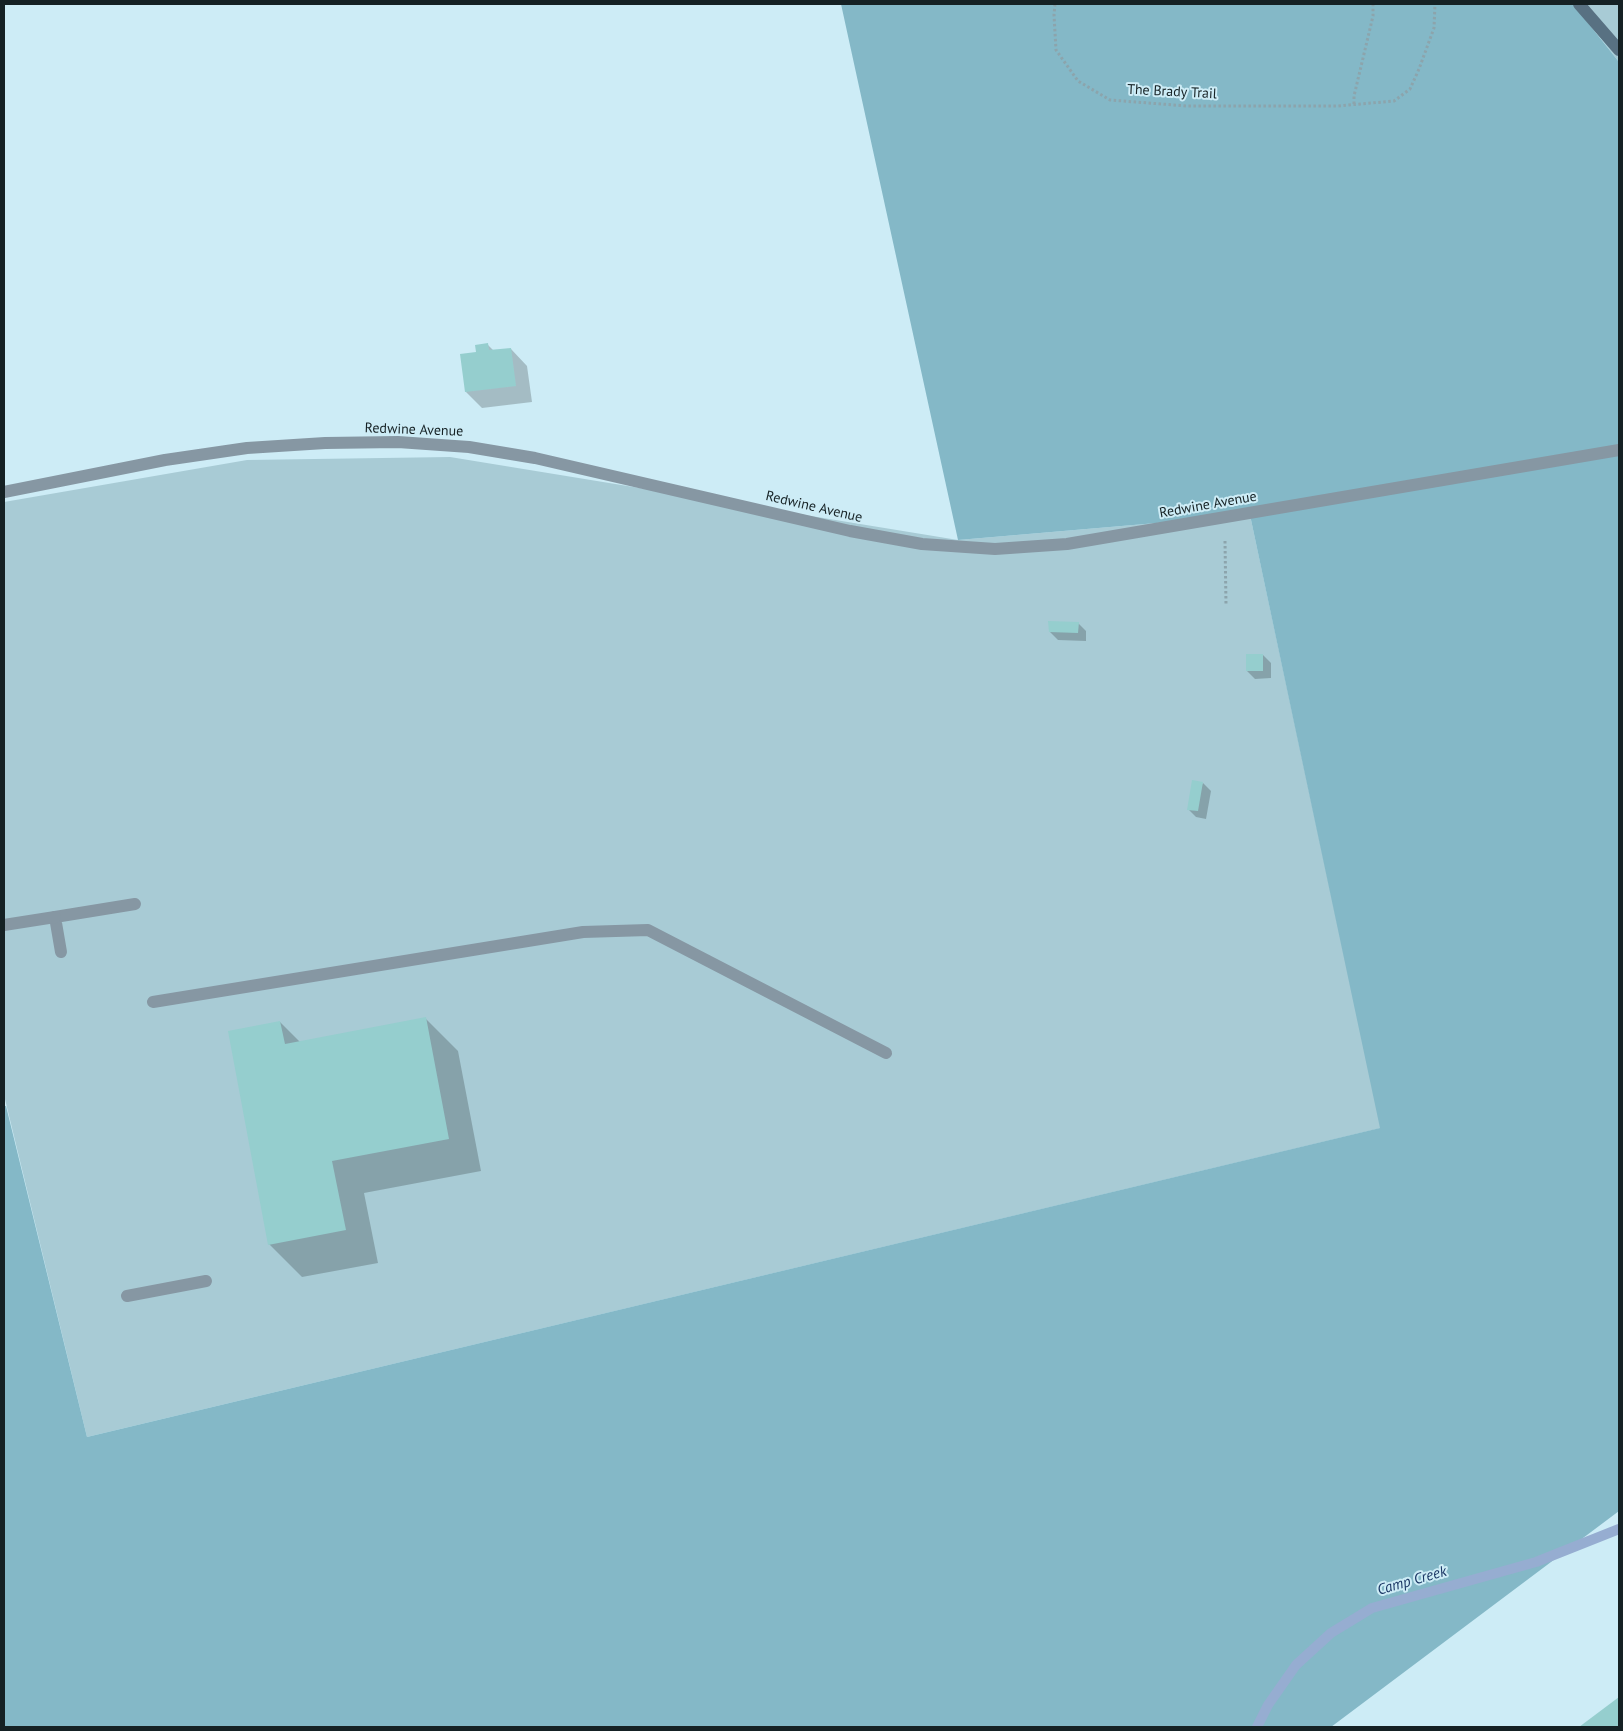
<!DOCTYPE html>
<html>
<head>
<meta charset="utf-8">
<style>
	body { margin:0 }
	#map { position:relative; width:1623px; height:1731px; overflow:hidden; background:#cdecf6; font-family:"PT Sans",sans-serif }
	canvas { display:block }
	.frame { position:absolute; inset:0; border:5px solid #152124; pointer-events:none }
</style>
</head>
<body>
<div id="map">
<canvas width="1623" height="1731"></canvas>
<div class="frame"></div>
</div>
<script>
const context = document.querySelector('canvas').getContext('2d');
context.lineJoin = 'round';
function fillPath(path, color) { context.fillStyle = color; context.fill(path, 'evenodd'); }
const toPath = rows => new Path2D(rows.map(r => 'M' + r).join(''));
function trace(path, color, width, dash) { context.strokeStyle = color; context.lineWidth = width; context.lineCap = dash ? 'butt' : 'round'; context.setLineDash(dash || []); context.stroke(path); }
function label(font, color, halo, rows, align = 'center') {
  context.font = font + ' "PT Sans",sans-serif'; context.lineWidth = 4; context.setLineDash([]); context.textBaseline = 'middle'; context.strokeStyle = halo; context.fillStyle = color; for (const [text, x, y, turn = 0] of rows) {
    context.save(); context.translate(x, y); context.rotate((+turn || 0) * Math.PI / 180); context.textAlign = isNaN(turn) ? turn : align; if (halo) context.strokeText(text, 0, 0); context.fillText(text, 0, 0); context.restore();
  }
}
fillPath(toPath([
	[1573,4,1619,4,1619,62,1587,21],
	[450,457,958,540,1250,515,1381,1128,87,1437,4,1095,4,502,247,460]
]), '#a8cbd5');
fillPath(toPath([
	[841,4,1573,4,1619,62,1619,1511,1331,1727,4,1727,4,1106,6,1106,87,1437,1380,1128,1250,515,958,540]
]), '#84b8c7');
fillPath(toPath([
	[488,345,494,351,511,349,527,366,532,402,482,408,466,392,477,353],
	[1078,623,1086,631,1086,641,1058,640,1050,632],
	[1263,655,1271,663,1271,678,1255,679,1247,671],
	[1203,783,1211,791,1206,819,1196,817,1188,809],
	[426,1019,458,1051,481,1171,364,1193,378,1263,302,1277,269,1244,280,1022,300,1042],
	[1619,1698,1619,1727,1581,1727]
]), '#0003');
trace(toPath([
	[1257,1727,1268,1705,1296,1665,1331,1633,1372,1608,1536,1562,1619,1529]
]), '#96add1', 10);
fillPath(toPath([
	[488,343,489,350,511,348,516,386,465,392,460,354,476,352,475,345],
	[1048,621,1079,622,1078,633,1049,632],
	[1246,654,1263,654,1263,671,1246,671],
	[1192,780,1203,782,1198,811,1187,810],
	[426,1017,449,1139,332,1161,346,1230,268,1245,228,1031,280,1021,285,1044],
	[1619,1697,1619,1727,1579,1727]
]), '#95cece');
trace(toPath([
	[1055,4,1054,15,1056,50,1078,81,1110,100,1187,106,1338,106,1394,101,1410,89,1419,69,1434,28,1435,4],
	[1354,104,1354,96,1373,16,1373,4],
	[1225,541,1226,605]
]), '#8ca4ac', 3, [2.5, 2.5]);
trace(toPath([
	[61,952,55,917,135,904],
	[153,1002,583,932,648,930,886,1053],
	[127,1296,206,1281]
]), '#8697a3', 12);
trace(toPath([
	[4,492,165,460,247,448,325,443,398,442,469,447,535,458,850,531,922,544,995,549,1067,544,1619,450],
	[4,925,55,917]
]), '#8697a3', 12);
trace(toPath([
	[1579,4,1619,50]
]), '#587182', 12);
label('14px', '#152124', '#cdecf6', [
	["The Brady Trail",1172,92,3],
	["Redwine Avenue",414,430,2],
	["Redwine Avenue",1208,505,-10],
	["Redwine Avenue",814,507,13]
]);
label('italic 15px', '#1a3664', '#cdecf6', [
	["Camp Creek",1412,1581,-16]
]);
</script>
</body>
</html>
